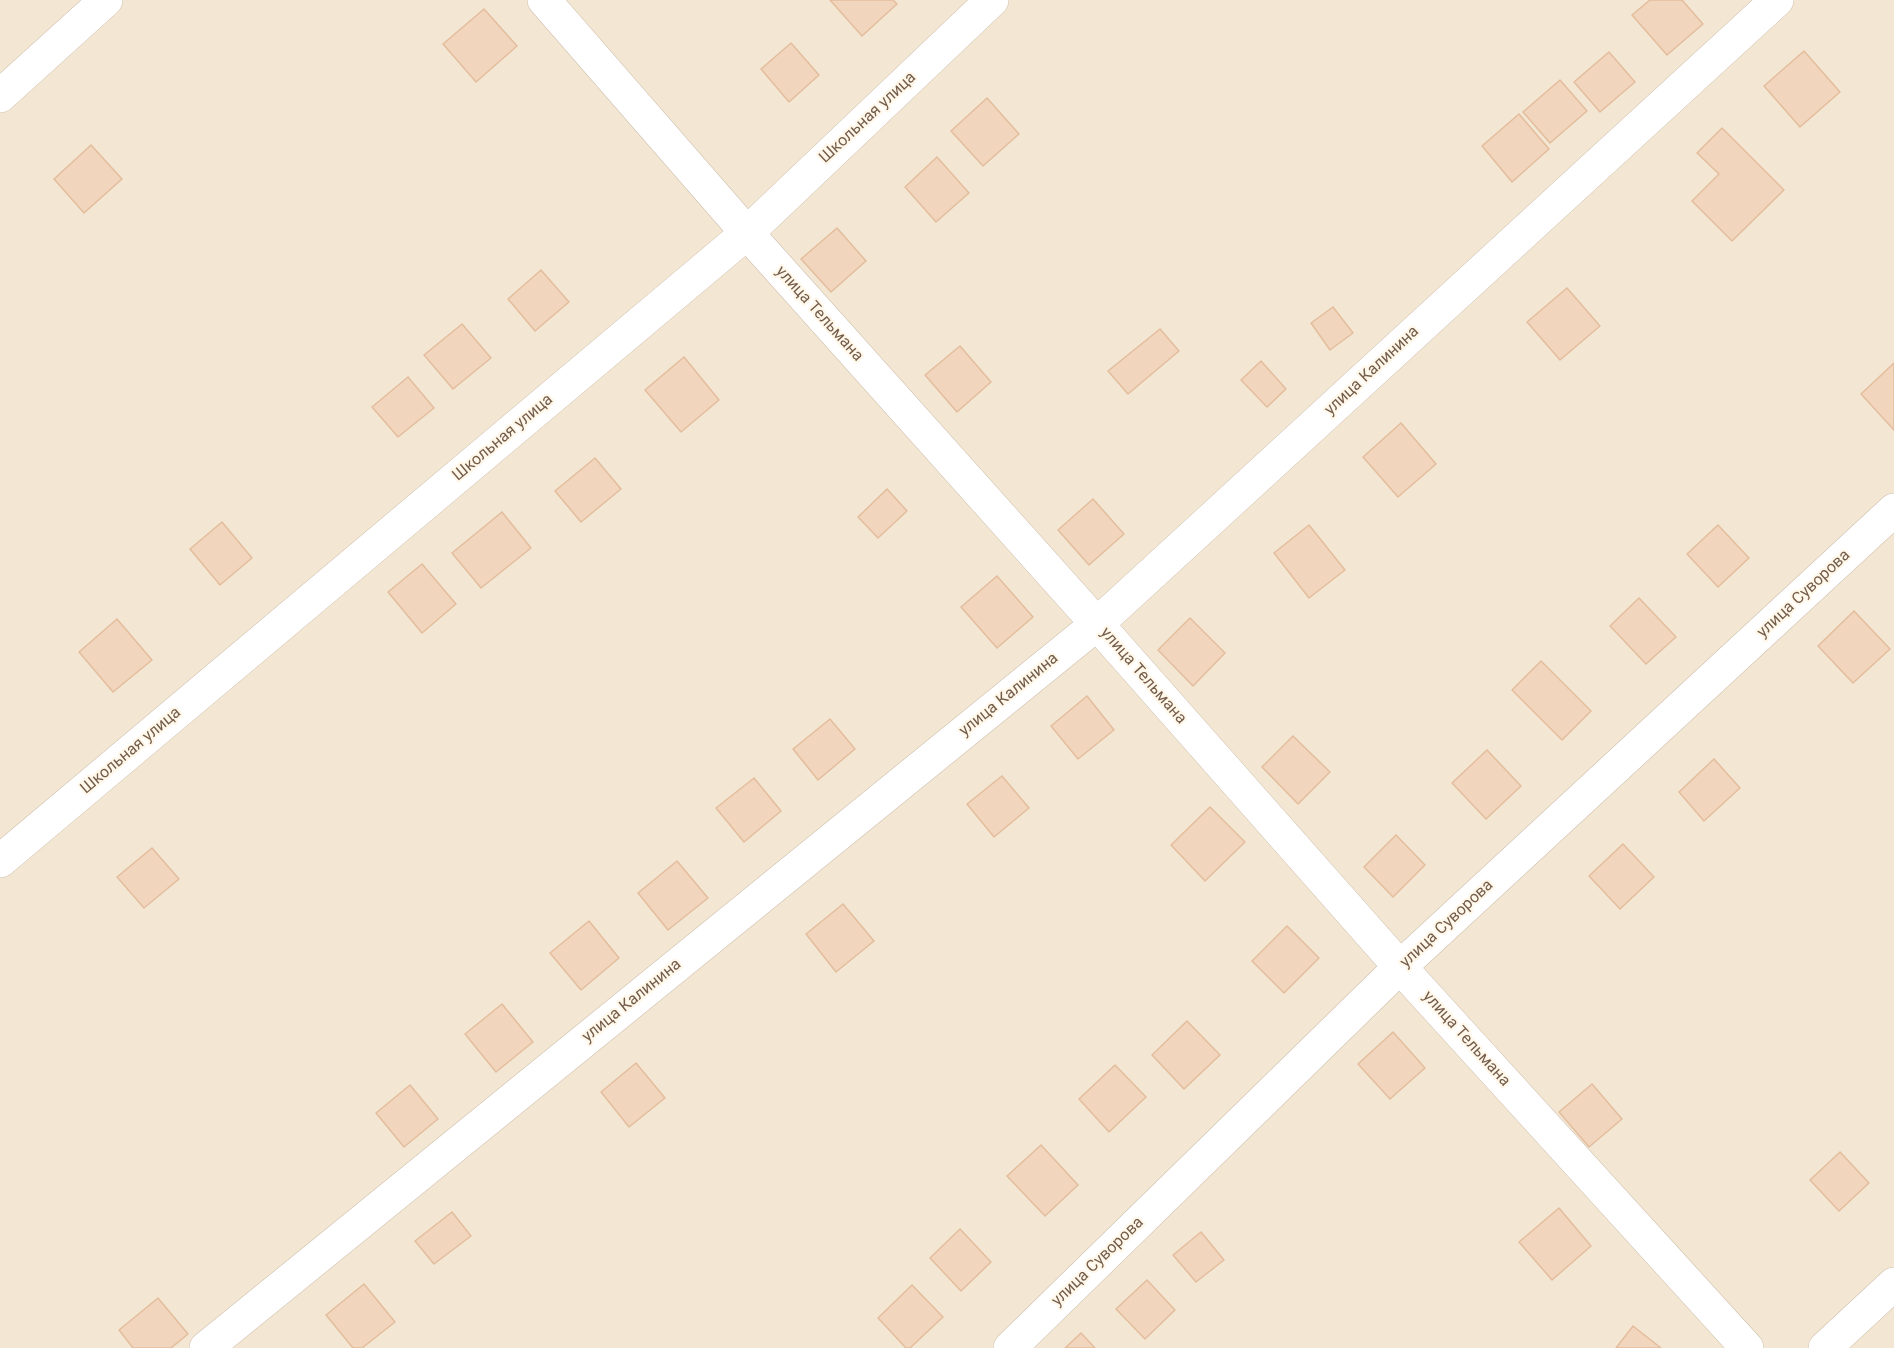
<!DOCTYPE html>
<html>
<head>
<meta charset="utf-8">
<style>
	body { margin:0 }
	canvas { display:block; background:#fcf4e4 }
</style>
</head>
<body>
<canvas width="1894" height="1348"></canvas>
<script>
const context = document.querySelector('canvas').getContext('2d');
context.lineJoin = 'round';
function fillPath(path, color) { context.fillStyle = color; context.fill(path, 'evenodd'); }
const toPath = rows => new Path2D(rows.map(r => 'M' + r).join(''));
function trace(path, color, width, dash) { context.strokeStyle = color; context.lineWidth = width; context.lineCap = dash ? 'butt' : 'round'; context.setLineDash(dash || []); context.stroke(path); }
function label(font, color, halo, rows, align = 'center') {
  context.font = font + ' Roboto,sans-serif'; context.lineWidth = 4.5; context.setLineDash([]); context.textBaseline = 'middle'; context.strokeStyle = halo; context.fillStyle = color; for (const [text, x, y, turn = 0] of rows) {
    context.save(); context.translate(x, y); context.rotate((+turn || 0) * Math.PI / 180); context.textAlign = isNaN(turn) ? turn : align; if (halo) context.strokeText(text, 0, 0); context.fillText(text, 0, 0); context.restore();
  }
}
fillPath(toPath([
	[0,0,1894,0,1894,1348,0,1348]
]), '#f3e7d3');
const building = toPath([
	[830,0,893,0,897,4,862,36,830,0],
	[1650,0,1682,0,1703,24,1667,55,1632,15,1650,0],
	[484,9,517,46,476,82,443,44,484,9],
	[791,43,819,75,789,102,761,69,791,43],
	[1804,51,1840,92,1800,127,1764,86,1804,51],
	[1609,52,1635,82,1600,112,1574,82,1609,52],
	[1560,80,1587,111,1550,143,1523,112,1560,80],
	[987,98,1019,134,983,166,951,131,987,98],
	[1519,114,1549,149,1512,182,1482,146,1519,114],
	[1722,128,1784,190,1732,241,1692,201,1719,174,1697,153,1722,128],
	[91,145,122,179,84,213,54,179,91,145],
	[937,157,969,193,936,222,905,187,937,157],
	[837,228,866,261,831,292,801,259,837,228],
	[541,270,569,302,535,331,508,299,541,270],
	[1567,288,1600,326,1560,360,1527,322,1567,288],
	[1333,307,1353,333,1330,350,1311,323,1333,307],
	[462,324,491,358,453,389,424,355,462,324],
	[1160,329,1179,351,1128,394,1108,371,1160,329],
	[960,346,991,382,957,412,925,375,960,346],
	[684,357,719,400,681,432,645,390,684,357],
	[1261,361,1286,389,1267,407,1241,380,1261,361],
	[1894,363,1894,430,1861,394,1894,363],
	[408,377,434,408,398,437,372,407,408,377],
	[1401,423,1436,464,1398,497,1363,457,1401,423],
	[595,458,621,489,581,522,555,491,595,458],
	[887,489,907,511,878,538,858,517,887,489],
	[1093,499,1124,534,1089,565,1058,530,1093,499],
	[502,512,531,548,481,588,452,553,502,512],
	[222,522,252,558,220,585,190,549,222,522],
	[1309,525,1345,570,1309,598,1274,553,1309,525],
	[1718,525,1749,558,1718,587,1687,554,1718,525],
	[422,564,456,604,422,633,388,592,422,564],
	[997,576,1033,617,997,648,961,607,997,576],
	[1639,598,1676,637,1646,664,1610,626,1639,598],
	[1854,611,1890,649,1853,683,1818,646,1854,611],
	[1190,618,1225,653,1193,686,1158,650,1190,618],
	[117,619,152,660,113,692,79,652,117,619],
	[1541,661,1591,711,1562,740,1512,690,1541,661],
	[1087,696,1114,730,1078,759,1051,726,1087,696],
	[830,719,855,749,818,780,793,749,830,719],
	[1293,736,1330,772,1298,804,1262,767,1293,736],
	[1487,750,1521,786,1486,819,1452,783,1487,750],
	[1714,759,1740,788,1704,821,1679,792,1714,759],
	[1002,776,1029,808,994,837,967,804,1002,776],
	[754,778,781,811,744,842,716,808,754,778],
	[1210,807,1245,842,1205,881,1171,845,1210,807],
	[1396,835,1425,865,1393,897,1364,867,1396,835],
	[1623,844,1654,877,1620,909,1589,876,1623,844],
	[152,848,179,879,144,908,117,877,152,848],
	[677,861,708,898,668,930,638,893,677,861],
	[843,904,874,941,836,972,806,934,843,904],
	[589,921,619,958,581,990,550,953,589,921],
	[1287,926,1319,958,1284,993,1252,961,1287,926],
	[502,1004,533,1042,496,1072,465,1034,502,1004],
	[1187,1021,1220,1055,1184,1089,1152,1055,1187,1021],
	[1393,1032,1425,1068,1390,1099,1358,1064,1393,1032],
	[636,1063,665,1098,629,1127,601,1092,636,1063],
	[1115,1065,1146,1097,1109,1132,1079,1099,1115,1065],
	[1592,1084,1622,1119,1589,1147,1559,1112,1592,1084],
	[410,1085,438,1119,404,1147,376,1113,410,1085],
	[1041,1145,1078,1185,1045,1216,1007,1176,1041,1145],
	[1840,1152,1869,1183,1839,1211,1810,1180,1840,1152],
	[1559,1208,1591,1246,1552,1280,1519,1242,1559,1208],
	[452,1212,471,1236,434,1264,415,1241,452,1212],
	[960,1229,991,1262,961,1291,930,1258,960,1229],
	[1201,1232,1224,1260,1196,1282,1173,1255,1201,1232],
	[1147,1280,1175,1310,1145,1339,1116,1309,1147,1280],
	[364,1284,395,1322,362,1348,353,1348,326,1315,364,1284],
	[912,1285,943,1317,910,1348,906,1348,878,1318,912,1285],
	[158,1298,188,1334,171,1348,133,1348,119,1330,158,1298],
	[1633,1326,1661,1348,1616,1348,1633,1326],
	[1081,1333,1095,1348,1065,1348,1081,1333]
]);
fillPath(building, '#f1d5bc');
trace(building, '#e3bd9d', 1.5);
const minor = toPath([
	[544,0,747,233,1097,624,1400,967,1747,1348],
	[0,96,106,0],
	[0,861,747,233,992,0],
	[206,1348,1097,624,1777,0],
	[1010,1348,1400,967,1894,510],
	[1825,1348,1894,1284]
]);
trace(minor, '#cfbfae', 34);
trace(minor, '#fff', 33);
label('16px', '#745c4a', '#fff8ea', [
	["Школьная улица",868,118,-43],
	["улица Тельмана",819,314,48],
	["улица Калинина",1372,371,-43],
	["Школьная улица",503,438,-40],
	["улица Суворова",1804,594,-43],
	["улица Тельмана",1143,676,49],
	["улица Калинина",1009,695,-39],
	["Школьная улица",131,751,-40],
	["улица Суворова",1447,924,-43],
	["улица Калинина",632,1001,-39],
	["улица Тельмана",1466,1039,48],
	["улица Суворова",1098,1262,-44]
]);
</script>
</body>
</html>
